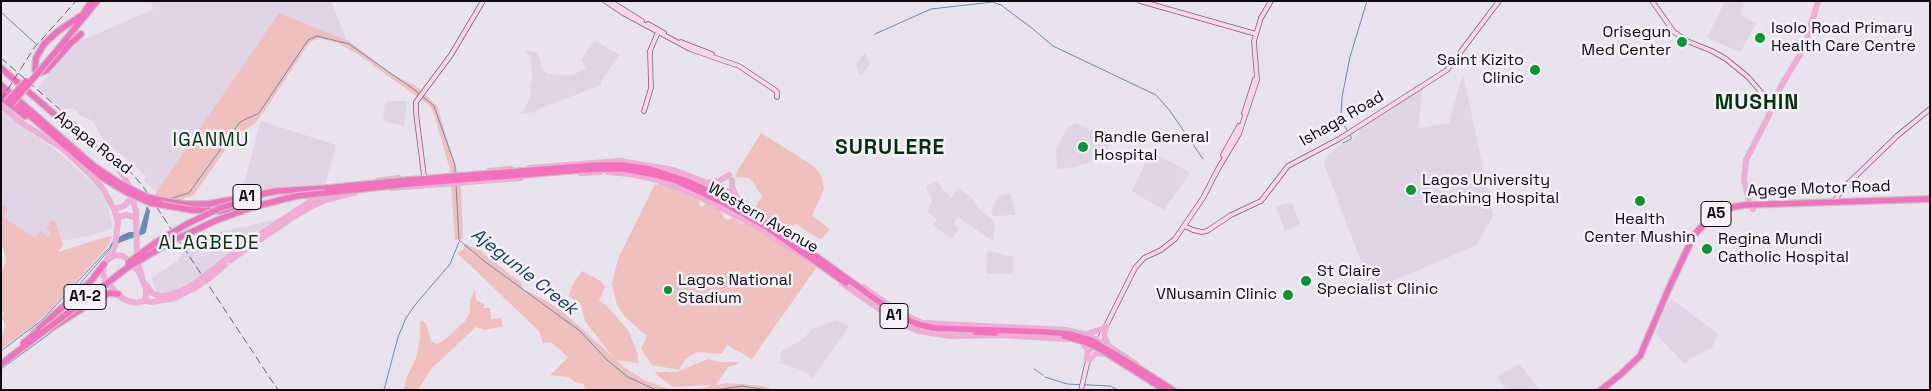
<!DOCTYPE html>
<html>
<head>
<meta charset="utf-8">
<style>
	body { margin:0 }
	#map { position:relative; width:1931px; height:391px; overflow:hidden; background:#e8e3ec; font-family:"Space Grotesk",sans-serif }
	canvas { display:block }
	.frame { position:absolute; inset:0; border:2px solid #0c0a0d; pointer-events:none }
</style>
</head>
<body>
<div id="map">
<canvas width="1931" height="391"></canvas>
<div class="frame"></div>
</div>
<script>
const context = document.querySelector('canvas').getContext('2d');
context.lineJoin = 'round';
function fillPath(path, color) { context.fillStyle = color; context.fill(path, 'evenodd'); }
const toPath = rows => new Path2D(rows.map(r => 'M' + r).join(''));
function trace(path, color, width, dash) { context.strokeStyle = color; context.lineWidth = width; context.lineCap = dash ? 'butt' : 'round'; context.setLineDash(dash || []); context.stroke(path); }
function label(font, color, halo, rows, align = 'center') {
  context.font = font + ' "Space Grotesk",sans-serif'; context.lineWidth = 5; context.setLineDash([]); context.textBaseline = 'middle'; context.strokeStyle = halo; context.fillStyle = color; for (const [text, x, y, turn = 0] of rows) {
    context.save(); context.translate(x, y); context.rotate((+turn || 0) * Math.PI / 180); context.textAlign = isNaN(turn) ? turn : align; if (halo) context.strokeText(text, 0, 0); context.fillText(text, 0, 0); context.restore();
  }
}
fillPath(toPath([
	[150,1,331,1,346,38,342,40,317,37,300,44,162,196,144,181,146,176,143,173,102,138,93,121,79,115,77,110,74,110,73,108,62,109,40,91,38,87,78,42,154,9],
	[1725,1,1739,1,1744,4,1740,14,1756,24,1740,52,1707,38],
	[595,41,620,55,601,81,601,85,539,109,535,113,531,112,520,114,526,107,530,96,532,74,531,57,524,50,538,53,542,68,547,74,573,75,586,68,581,59],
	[865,53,870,64,861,76,859,75,856,64],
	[1463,74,1493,216,1477,245,1372,290,1324,164,1327,155,1347,141,1351,139,1353,140,1363,126,1423,88,1418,128,1449,123],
	[388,101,407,101,404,126,383,121,385,103],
	[1,111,56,150,92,182,101,192,108,206,113,228,93,235,61,241,56,222,50,222,52,233,48,238,35,240,1,217],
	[261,121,336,145,325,184,284,186,241,194],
	[1077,123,1114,141,1100,159,1074,167,1057,169,1056,148,1069,126],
	[1151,151,1190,173,1164,210,1132,191],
	[936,181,951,198,958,188,972,198,980,210,995,222,993,241,958,217,953,224,959,229,952,239,933,225,937,219,927,211,932,202,926,187],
	[1010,193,1016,215,992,216,993,205,999,196],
	[1292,203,1300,224,1285,231,1276,206],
	[290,215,292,223,252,248,221,273,175,303,156,292,152,278,178,260,194,237,252,225],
	[989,251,1014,257,1013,274,986,274,987,253],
	[1670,298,1718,334,1712,348,1690,359,1685,364,1655,333],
	[837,320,849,326,813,378,802,370,779,363,782,349,786,349,804,338,812,329],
	[1520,364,1530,377,1539,390,1506,390,1497,376]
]), '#dfd5e5');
fillPath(toPath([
	[279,13,349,41,390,73,416,86,437,106,461,184,463,239,455,240,450,170,434,114,429,105,356,53,337,43,319,38,312,41,307,46,263,113,255,123,232,140,193,196,152,207,149,203],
	[761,133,809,163,818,171,822,178,824,189,812,216,830,229,822,239,819,239,795,223,793,226,790,224,786,232,755,207,763,196,758,191,753,181,749,178,735,177,738,170],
	[659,182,700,198,699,205,702,207,705,204,710,204,720,209,724,218,728,220,732,218,743,224,749,224,815,266,816,268,752,359,727,345,722,354,698,352,685,359,679,370,652,365,641,349,647,336,626,318,617,305,612,284,618,259,655,184,657,186],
	[1,203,8,209,3,217,35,238,40,231,48,237,51,232,47,229,50,221,56,222,63,245,58,252,102,238,111,236,112,237,108,246,84,273,53,307,34,325,1,349,1,338,6,326,2,319,4,313,1,312,1,274,6,261,5,254,1,242],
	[465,244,479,250,521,283,523,289,545,300,563,312,613,357,585,321,581,304,568,296,575,281,582,271,601,281,605,287,599,301,606,305,628,330,638,354,638,363,616,360,624,367,644,380,671,390,585,390,584,384,575,382,569,377,550,375,568,357,551,342,543,343,539,331,457,253,463,250],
	[475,289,476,300,485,304,483,308,490,308,491,319,501,318,503,326,485,330,476,327,432,368,418,390,406,390,404,388,407,377,416,358,420,338,420,321,426,323,431,341,437,344,446,339,465,321,470,312,470,301],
	[708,359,720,362,739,362,738,364,728,367,716,385,727,383,764,386,774,390,699,390,712,385,673,387,657,375,655,372,677,372]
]), '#f0c0bf');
fillPath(toPath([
	[147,206,150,211,146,232,144,234,121,242,108,250,112,242,122,235,129,232,139,232]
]), '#668eb1');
trace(toPath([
	[1,12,36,44],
	[875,34,931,9,993,2,1001,5,1033,29,1053,46,1156,95,1170,111,1203,159],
	[1343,143,1351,139,1351,136,1343,124,1341,115,1342,97,1350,57,1367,1],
	[456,184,459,240,484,261,580,331,607,360,628,377,656,390],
	[169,199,189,193,240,122,259,113,308,40,317,36,349,44,416,91,434,106,455,165,455,175],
	[66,300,109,250],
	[1,351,42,320,108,249],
	[1,369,60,326],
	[1034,369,1043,375],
	[1045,377,1067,384,1110,386,1118,390],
	[384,390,398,337,406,318,415,305,450,264,459,242],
	[717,390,741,386,768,390]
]), '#668eb1', 1);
const secondary = toPath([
	[605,1,623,13,690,49,739,66,775,90,777,92,777,97],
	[610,1,642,21],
	[1140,1,1256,34],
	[1652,1,1674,32,1687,41,1712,51,1726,59,1748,77,1773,106],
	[648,24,664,33],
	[681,42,712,54],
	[644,111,651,88,650,51,658,32],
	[1244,113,1255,79],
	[1223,155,1239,126],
	[424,176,416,113,416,102,451,55,483,1],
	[1833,203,1844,187,1860,172,1897,136,1930,109],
	[1184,226,1193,230,1202,232,1207,231,1231,215,1261,201,1288,166,1339,139,1447,70,1499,1],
	[1081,390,1087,364,1135,268,1144,258,1161,250,1175,239,1203,198,1218,169,1239,134,1257,80,1254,41,1261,18,1271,1]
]);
const primary = toPath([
	[1,106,22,123,62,148,90,174,103,189,114,209,118,222,115,246,107,260],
	[74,128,117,166,128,184,136,211,137,260,142,277],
	[529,168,620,161,674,170,727,191,800,242],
	[489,171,511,169],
	[608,172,631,174,657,180,690,192,756,226,811,261],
	[581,173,600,172],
	[732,180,732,187,736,196],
	[377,181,399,178],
	[710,182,719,181,729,175],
	[391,188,521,178],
	[114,209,124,206,133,196],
	[1753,209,1750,205,1744,180,1746,160,1768,117,1781,86,1804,48,1818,1],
	[117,217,127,215,136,218],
	[115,255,123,256,127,259,139,272,146,288,146,296,144,301,136,303,125,300,117,294,105,279,103,274,104,264,107,260,115,255],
	[230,260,285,222,310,207,326,200,356,192],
	[210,272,240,248,276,224,311,201,325,195],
	[212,276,224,265],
	[842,283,898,322,919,331,950,336,1000,335,1067,339],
	[147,286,152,293,162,297,179,292,193,285],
	[863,287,900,313,922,323,1066,330,1084,334,1104,343,1136,364],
	[144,300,151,302,171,299,195,288],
	[1106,326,1104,335,1108,345],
	[1086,334,1102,329],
	[1083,343,1088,350,1087,359],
	[1089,360,1096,353,1106,354]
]);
const highway = toPath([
	[83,14,92,1],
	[81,34,70,44,47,70,40,73,35,70,36,58,44,44,58,31,82,15],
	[58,49,97,1],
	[1,68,61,120,76,129],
	[1,85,79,153],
	[1,91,77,156],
	[1,97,25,116],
	[409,180,597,165,623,165,650,169,687,181,740,206,817,257,896,314,917,324,934,328,1047,332],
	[409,184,593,169,624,169,656,175,675,180,728,205,765,226,846,283],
	[160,200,185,204,208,204,278,191,327,188],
	[192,210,220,211,254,204],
	[52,328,100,297,110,293,118,294],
	[975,332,995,333],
	[34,333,91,281,104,264],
	[1140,369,1173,390],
	[1138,373,1165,390],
	[1601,390,1621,374,1640,356,1669,288,1694,235,1708,220,1716,215,1733,207,1745,205,1930,199]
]);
trace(secondary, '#6e6971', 5.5);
trace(primary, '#c5c4c5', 6);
trace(highway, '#c5c4c5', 8);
trace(secondary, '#fbd4eb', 4);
trace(primary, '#f7a9d7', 4.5);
trace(highway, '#f270bc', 5.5);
trace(toPath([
	[1,58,126,167,142,185,278,390],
	[1,100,34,48,76,1]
]), '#666368', 1, [8, 4]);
const primaryBridge = toPath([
	[193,285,210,272],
	[195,288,212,276]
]);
const highwayBridge = toPath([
	[7,102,26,81],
	[11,105,58,49],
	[79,153,94,166,121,184,147,197,160,200],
	[77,156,103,178,126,192,151,203,192,210],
	[327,188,409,180],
	[128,263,155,243,187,224,220,208,250,199],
	[1047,332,1070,334,1093,341,1140,369],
	[1064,336,1085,342,1100,349,1138,373],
	[23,343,39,331],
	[1,364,127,268,172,241,217,220,253,207,296,196,409,184]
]);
trace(primaryBridge, '#c5c4c5', 6, []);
trace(highwayBridge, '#c5c4c5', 8, []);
trace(primaryBridge, '#f7a9d7', 4.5);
trace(highwayBridge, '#f270bc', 5.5);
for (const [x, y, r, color] of [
	[1760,38,6,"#009831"],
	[1682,42,6,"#009831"],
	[1535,70,6,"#009831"],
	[1083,147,6,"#009831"],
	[1411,190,6,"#009831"],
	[1640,201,6,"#009831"],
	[1707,249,6,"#009831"],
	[1306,281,6,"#009831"],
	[668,290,5,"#009831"],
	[1288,295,6,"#009831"]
]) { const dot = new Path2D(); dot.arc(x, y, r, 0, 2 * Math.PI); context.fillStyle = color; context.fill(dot); trace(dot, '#f6f0f9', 2); }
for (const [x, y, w] of [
	[247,197,28],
	[1716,214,30],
	[85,297,42],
	[894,316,28]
]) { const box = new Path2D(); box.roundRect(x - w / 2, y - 12.5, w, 25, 4); context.fillStyle = '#f6f0f9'; context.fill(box); trace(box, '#0c0a0d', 1); }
label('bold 15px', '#0c0a0d', null, [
	["A1",247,197],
	["A5",1716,214],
	["A1-2",85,297],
	["A1",894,316]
]);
label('16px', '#0c0a0d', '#f6f0f9', [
	["Isolo Road Primary",1771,29],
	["Health Care Centre",1771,47],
	["Orisegun",1671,33,"right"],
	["Med Center",1671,51,"right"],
	["Saint Kizito",1524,61,"right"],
	["Clinic",1524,79,"right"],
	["Randle General",1094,138],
	["Hospital",1094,156],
	["Lagos University",1422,181],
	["Teaching Hospital",1422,199],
	["Health",1640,220,"center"],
	["Center Mushin",1640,238,"center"],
	["Regina Mundi",1718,240],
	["Catholic Hospital",1718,258],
	["St Claire",1317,272],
	["Specialist Clinic",1317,290],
	["Lagos National",678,281],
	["Stadium",678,299],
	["VNusamin Clinic",1277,295,"right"]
], 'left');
label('16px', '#0c0a0d', '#f6f0f9', [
	["Ishaga Road",1342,119,-30],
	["Apapa Road",93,143,38],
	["Agege Motor Road",1819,189,-2],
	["Western Avenue",763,218,30]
]);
label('italic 18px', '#134165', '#f6f0f9', [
	["Ajegunle Creek",524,272,38]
]);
context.letterSpacing = '1px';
label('19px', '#04330e', '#f6f0f9', [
	["IGANMU",211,141],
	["ALAGBEDE",209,244]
]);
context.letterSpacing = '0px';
context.letterSpacing = '1px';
label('bold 21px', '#04330e', '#f6f0f9', [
	["MUSHIN",1757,103],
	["SURULERE",890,148]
]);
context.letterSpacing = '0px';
</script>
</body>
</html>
